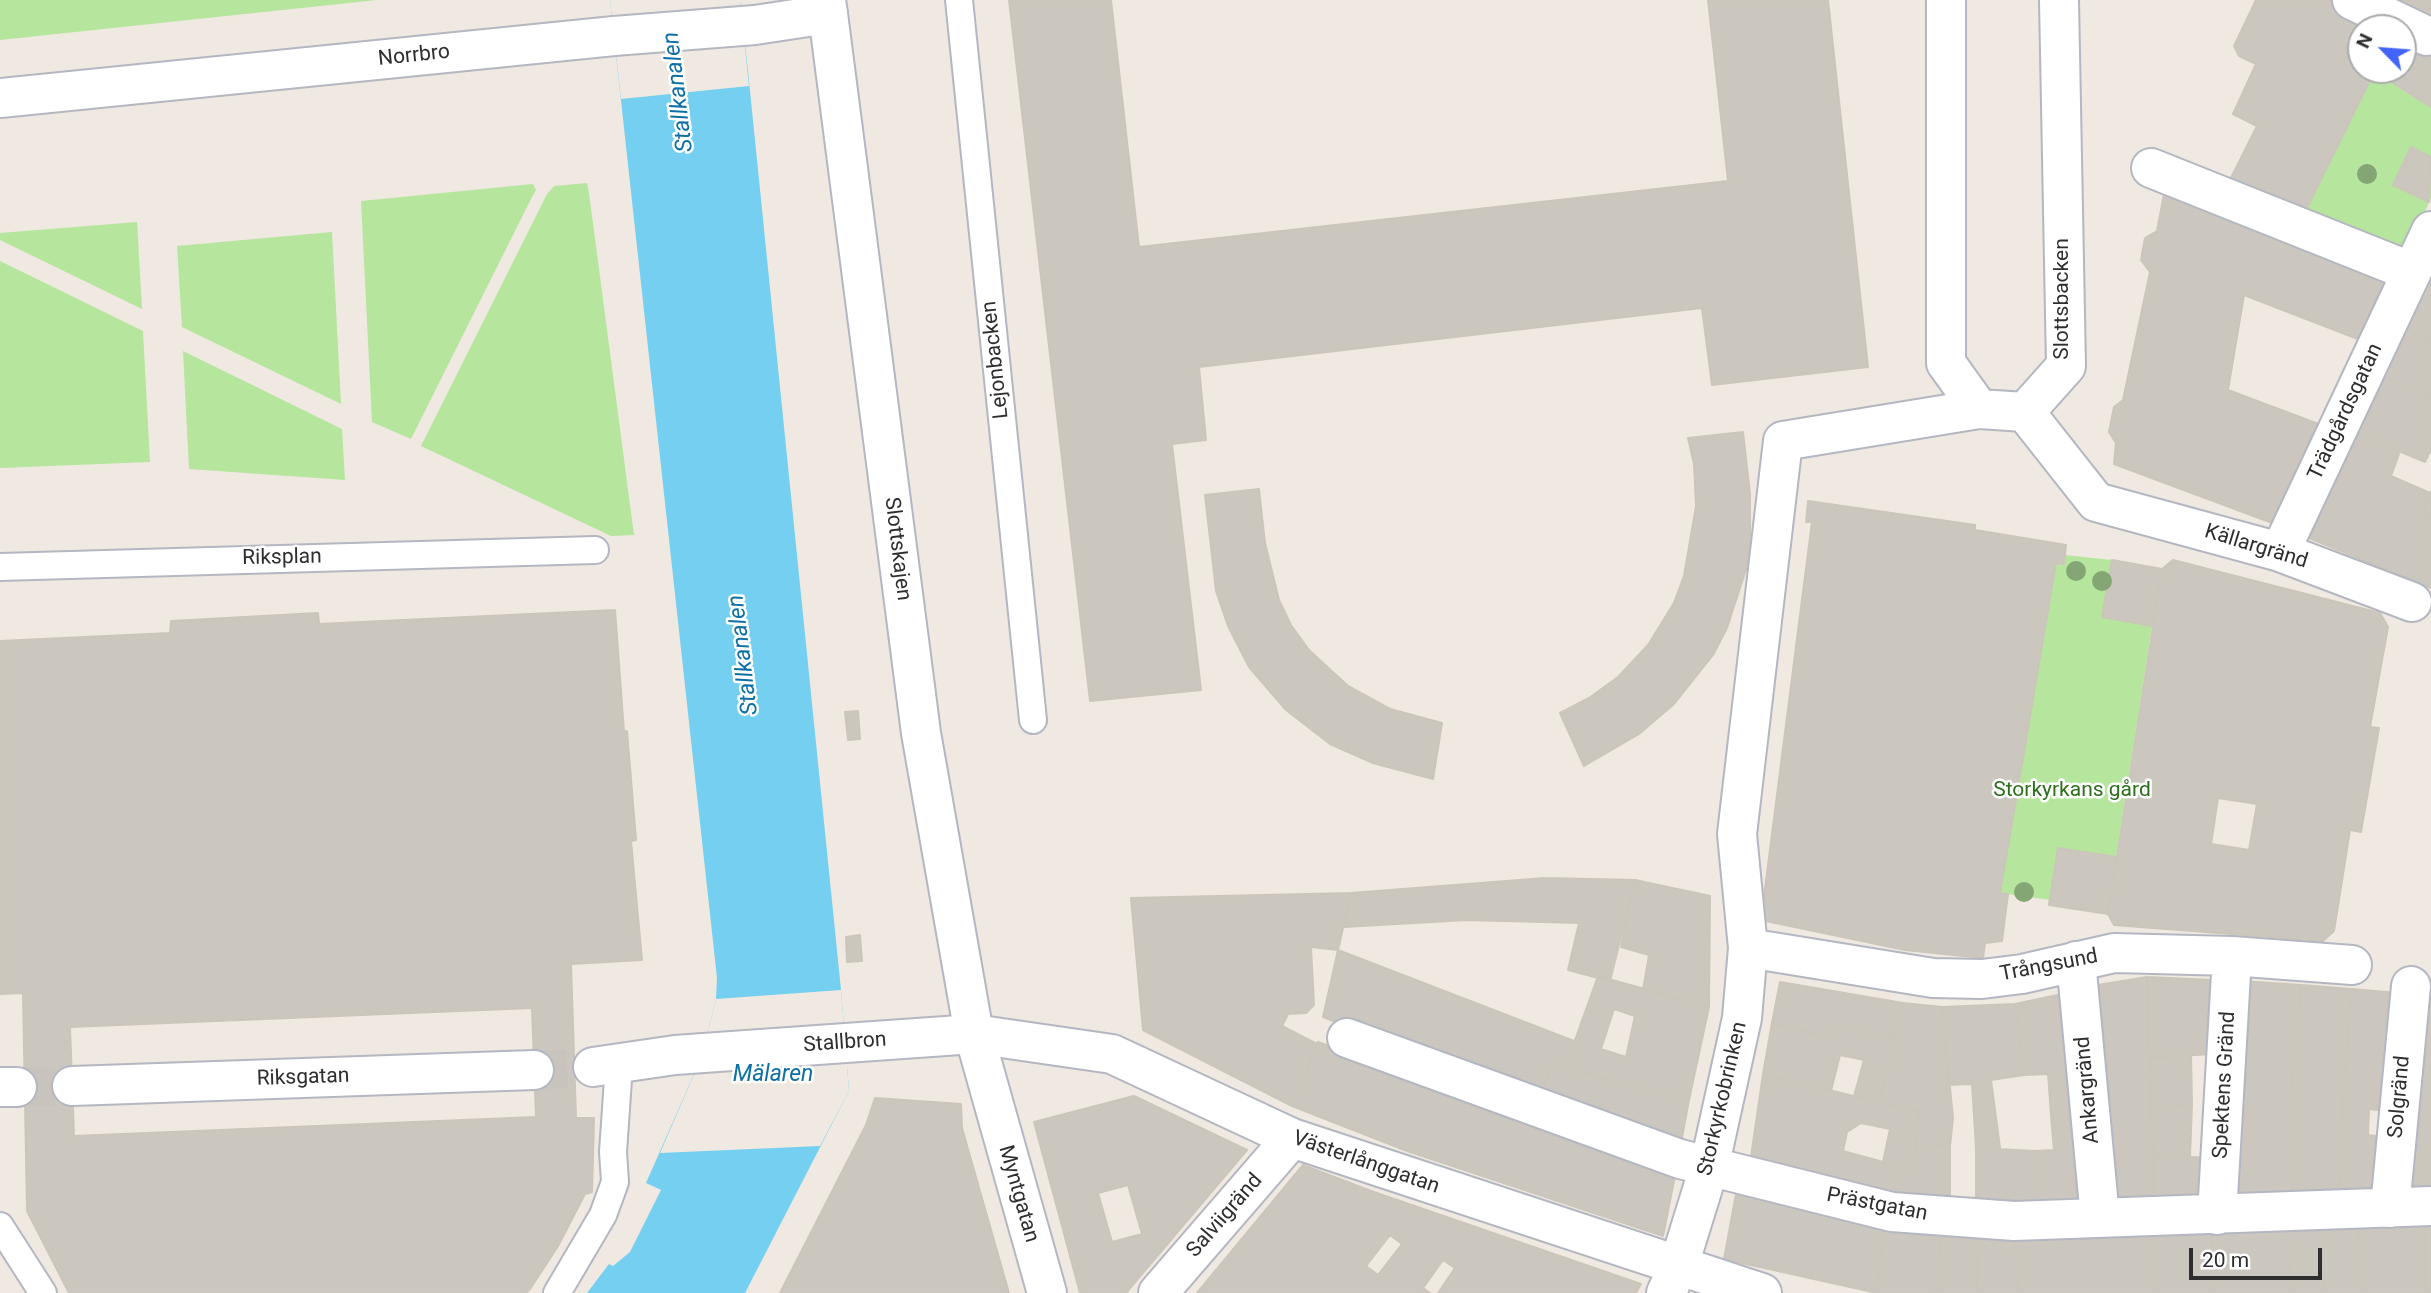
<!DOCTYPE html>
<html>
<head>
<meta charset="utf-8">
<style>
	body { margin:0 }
	#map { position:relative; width:2431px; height:1293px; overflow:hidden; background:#efe9e1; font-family:Roboto,sans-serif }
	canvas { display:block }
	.north { position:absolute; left:2347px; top:14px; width:70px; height:70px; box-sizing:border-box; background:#fff; border:2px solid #ababab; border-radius:50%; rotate:295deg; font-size:19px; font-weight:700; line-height:28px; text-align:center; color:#2e2e2e }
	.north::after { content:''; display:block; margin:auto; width:24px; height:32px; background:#4264fb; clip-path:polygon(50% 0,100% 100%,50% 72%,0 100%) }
	.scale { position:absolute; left:2189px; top:1248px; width:133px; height:32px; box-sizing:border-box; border:4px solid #2e2e2e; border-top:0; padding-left:9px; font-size:21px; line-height:24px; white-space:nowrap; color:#2e2e2e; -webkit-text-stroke:5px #fff; paint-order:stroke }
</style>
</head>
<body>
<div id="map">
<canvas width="2431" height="1293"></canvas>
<div class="north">N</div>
<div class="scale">20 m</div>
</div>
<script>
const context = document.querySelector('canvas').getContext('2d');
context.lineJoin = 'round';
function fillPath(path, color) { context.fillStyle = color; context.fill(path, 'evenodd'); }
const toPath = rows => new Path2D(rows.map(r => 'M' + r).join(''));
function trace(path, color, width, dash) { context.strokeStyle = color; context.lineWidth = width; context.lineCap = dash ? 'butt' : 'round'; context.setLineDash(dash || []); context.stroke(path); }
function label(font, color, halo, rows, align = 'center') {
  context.font = font + ' Roboto,sans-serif'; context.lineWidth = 5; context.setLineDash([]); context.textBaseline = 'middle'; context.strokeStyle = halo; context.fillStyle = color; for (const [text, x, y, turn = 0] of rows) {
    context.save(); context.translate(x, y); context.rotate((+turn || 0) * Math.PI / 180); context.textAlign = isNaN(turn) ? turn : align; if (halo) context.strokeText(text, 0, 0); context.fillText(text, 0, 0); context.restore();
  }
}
fillPath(toPath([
	[0,0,377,0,0,40],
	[2374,71,2431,107,2431,198,2399,267,2301,220],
	[587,183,589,193,634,535,611,536,421,446,547,194,554,186],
	[533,184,536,190,532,197,411,439,372,422,361,201],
	[137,222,142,309,0,240,0,233],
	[332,232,341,404,182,327,177,246],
	[0,261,143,331,150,462,0,468],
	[183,351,342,429,345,480,189,469],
	[2065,555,2112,560,2102,617,2152,626,2116,857,2050,900,2000,893,2056,563,2064,564]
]), '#b6e59e');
fillPath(toPath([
	[610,0,740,0,748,71,841,990,849,1091,745,1293,587,1293,609,1264,613,1266,630,1252,661,1190,646,1183,702,1056,716,999,717,978]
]), '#75cff0');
fillPath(toPath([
	[610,0,740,0,749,86,621,99],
	[841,990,849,1091,820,1146,660,1153,702,1056,716,999]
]), '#efe9e1');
const building = toPath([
	[1009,0,1111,0,1139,247,1728,181,1708,0,1828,0,1868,367,1712,385,1702,308,1199,367,1206,440,1172,444,1201,690,1090,701,1009,0],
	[2256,0,2333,0,2396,27,2361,28,2361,70,2375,70,2301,220,2228,184,2257,126,2233,114,2256,64,2239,56,2234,46,2256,0],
	[2375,0,2431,0,2431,28,2375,0],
	[2403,32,2431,50,2431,107,2374,71,2403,70,2403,32],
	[2411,147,2431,157,2429,202,2393,185,2411,147],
	[2164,194,2392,281,2363,341,2244,295,2228,390,2321,425,2275,524,2114,464,2116,443,2109,432,2114,407,2123,400,2150,272,2141,260,2145,238,2157,231,2164,194],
	[2431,259,2431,341,2395,322,2431,259],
	[2395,322,2431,341,2431,399,2370,370,2395,322],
	[2370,370,2431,399,2431,449,2425,462,2344,428,2370,370],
	[2344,428,2400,451,2391,476,2430,493,2421,515,2431,520,2431,588,2297,533,2344,428],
	[1743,432,1750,494,1750,535,1748,563,1727,628,1713,655,1674,704,1639,734,1584,766,1560,713,1589,698,1618,677,1648,645,1674,603,1684,576,1696,506,1694,464,1688,438,1743,432],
	[1259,489,1265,543,1279,600,1291,625,1309,650,1348,686,1390,709,1442,723,1433,779,1373,763,1330,744,1286,710,1249,667,1228,626,1216,591,1205,495,1259,489],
	[2431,491,2431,520,2421,515,2431,491],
	[1808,501,1975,525,1975,530,2066,545,2064,564,2056,563,2000,893,2008,894,2002,941,1985,943,1983,958,1905,950,1761,920,1812,522,1806,522,1808,501],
	[2112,560,2162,569,2152,626,2102,617,2112,560],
	[2173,560,2380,613,2388,627,2370,727,2379,728,2361,832,2350,830,2334,931,2323,941,2114,925,2108,914,2162,569,2173,560],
	[2218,798,2257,804,2249,850,2211,844,2218,798],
	[615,610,624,732,627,731,636,840,631,841,642,960,571,964,576,1118,594,1118,592,1192,585,1194,558,1246,530,1289,526,1293,69,1293,27,1211,23,993,0,994,0,641,170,633,171,621,318,613,319,624,615,610],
	[532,1008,536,1117,74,1136,70,1027,532,1008],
	[858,711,860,739,848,740,845,712,858,711],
	[2058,848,2116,857,2108,914,2049,905,2058,848],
	[1545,878,1635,880,1610,981,1568,970,1579,923,1467,920,1344,927,1351,893,1545,878],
	[1635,880,1710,896,1709,1007,1643,990,1649,955,1621,947,1635,880],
	[1351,893,1338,950,1311,947,1314,1005,1306,1013,1288,1014,1282,1026,1317,1044,1292,1106,1143,1030,1131,898,1351,893],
	[860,935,862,961,847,962,846,937,860,935],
	[1338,950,1574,1041,1565,1068,1552,1065,1538,1100,1323,1017,1338,950],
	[1598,976,1709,1007,1689,1100,1565,1068,1598,976],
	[1614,1009,1635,1016,1626,1057,1601,1049,1614,1009],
	[2147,977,2213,980,2211,1054,2149,1058,2147,977],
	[2147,977,2154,1200,2108,1202,2092,986,2147,977],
	[2242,981,2301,985,2291,1094,2291,1199,2231,1199,2242,981],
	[1780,982,1903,1003,1894,1040,1838,1026,1832,1038,1772,1023,1780,982],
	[2301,985,2352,989,2343,1096,2340,1197,2291,1199,2291,1094,2301,985],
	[2352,989,2398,993,2387,1111,2369,1109,2368,1135,2385,1137,2379,1195,2340,1197,2343,1096,2352,989],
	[2067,993,2077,1128,2052,1128,2048,1074,2024,1075,2015,1004,2067,993],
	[2420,997,2431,997,2431,1065,2413,1064,2420,997],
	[1903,1003,1942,1007,1953,1118,1950,1146,1916,1144,1919,1112,1879,1102,1903,1003],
	[2015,1004,2024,1075,1991,1080,2000,1148,1976,1148,1972,1084,1948,1085,1942,1007,2015,1004],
	[1772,1023,1832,1038,1838,1026,1894,1040,1879,1102,1854,1096,1864,1060,1840,1055,1831,1091,1763,1074,1772,1023],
	[1318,1042,1676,1171,1663,1236,1407,1151,1292,1106,1318,1042],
	[2191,1055,2192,1105,2150,1107,2149,1058,2191,1055],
	[2413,1064,2431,1065,2431,1194,2401,1196,2413,1064],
	[1552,1065,1689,1100,1680,1148,1538,1100,1552,1065],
	[1763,1074,1919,1112,1913,1172,1897,1167,1894,1196,1750,1164,1763,1074],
	[1861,1123,1890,1129,1883,1162,1843,1151,1847,1132,1861,1123],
	[1134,1096,1247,1150,1126,1293,1080,1293,1034,1122,1134,1096],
	[1128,1185,1142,1234,1112,1242,1098,1193,1128,1185],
	[875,1098,961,1104,962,1128,1009,1293,780,1293,866,1125,875,1098],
	[2192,1105,2190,1157,2154,1158,2150,1107,2192,1105],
	[2052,1128,2077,1128,2081,1204,2035,1208,2035,1151,2054,1150,2052,1128],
	[1916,1144,1950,1146,1950,1204,1894,1196,1897,1167,1913,1172,1916,1144],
	[1976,1148,2035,1151,2035,1208,1976,1205,1976,1148],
	[2206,1157,2203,1200,2154,1200,2154,1158,2206,1157],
	[1303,1165,1371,1191,1641,1284,1636,1293,1438,1293,1455,1268,1443,1260,1423,1288,1430,1293,1197,1293,1303,1165],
	[1390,1235,1402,1244,1378,1275,1366,1266,1390,1235],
	[1736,1194,1884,1223,1877,1293,1724,1259,1736,1194],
	[2425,1222,2431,1222,2431,1293,2425,1293,2425,1222],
	[2425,1222,2425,1293,2363,1293,2358,1226,2425,1222],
	[1884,1223,1941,1236,1936,1293,1877,1293,1884,1223],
	[2358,1226,2363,1293,2324,1293,2320,1228,2358,1226],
	[2320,1228,2324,1293,2290,1293,2287,1229,2320,1228],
	[2287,1229,2290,1293,2213,1293,2212,1231,2287,1229],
	[2212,1231,2213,1293,2153,1293,2153,1232,2212,1231],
	[2153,1232,2153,1293,2017,1293,2015,1235,2153,1232],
	[2015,1235,2017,1293,1977,1293,1978,1236,2015,1235],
	[1941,1236,1978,1236,1977,1293,1936,1293,1941,1236]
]);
fillPath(building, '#cbc7bf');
trace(building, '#cbc5ba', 2);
trace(toPath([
	[529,1071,593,1067],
	[17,1087,90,1086]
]), '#c8c4bd', 38, [38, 19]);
const service = toPath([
	[959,0,1033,720],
	[0,567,595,550],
	[0,1226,43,1293],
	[557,1293,603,1215,615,1182,613,1152,619,1065]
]);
const pedestrian = toPath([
	[1946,0,1946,363,1979,409,2025,412,2066,366,2059,0],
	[2352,0,2427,36],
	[2151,168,2412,272],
	[2025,412,2096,502,2280,552,2412,602],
	[2280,552,2431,231],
	[1748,948,1933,978,1982,979,2022,974,2114,953,2232,956,2352,965],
	[2076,961,2100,1218],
	[1347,1038,1680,1159,1892,1212,2014,1221,2431,1206],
	[593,1067,675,1055,974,1034,1112,1054,1292,1138,1762,1293],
	[72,1086,534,1070],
	[0,1087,17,1087],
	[2390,1208,2411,986],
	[2217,1215,2232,956],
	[1158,1293,1292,1138],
	[1666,1293,1678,1268,1709,1168,1742,1018,1748,948,1737,834,1783,441,1979,409]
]);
const minor = toPath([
	[828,14,921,733,974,1034,1047,1293]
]);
const tertiary = toPath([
	[0,98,614,36,755,25,828,14,826,0]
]);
trace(service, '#b4b7c1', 30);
trace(pedestrian, '#b4b7c1', 42);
trace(minor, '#b4b7c1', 42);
trace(tertiary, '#b4b7c1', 42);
trace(service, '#fff', 26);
trace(pedestrian, '#fff', 38);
trace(minor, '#fff', 38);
trace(tertiary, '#fff', 38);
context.fillStyle = '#84a574';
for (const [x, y] of [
	[2367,174],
	[2076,571],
	[2102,581],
	[2024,892]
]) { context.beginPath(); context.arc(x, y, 10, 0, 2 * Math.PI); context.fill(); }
label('21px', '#2e2e2e', '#fff', [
	["Norrbro",414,56,-6],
	["Slottsbacken",2063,299,-90],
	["Lejonbacken",996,360,-96],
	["Trädgårdsgatan",2346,412,-65],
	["Källargränd",2256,547,17],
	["Slottskajen",897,549,83],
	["Riksplan",282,558,-1],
	["Trångsund",2049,966,-11],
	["Stallbron",845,1043,-4],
	["Riksgatan",303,1078,-2],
	["Spektens Gränd",2225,1085,-87],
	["Ankargränd",2088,1090,-95],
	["Solgränd",2400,1097,-85],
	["Storkyrkobrinken",1723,1099,-77],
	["Västerlånggatan",1366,1163,19],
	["Myntgatan",1018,1194,74],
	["Prästgatan",1877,1205,11],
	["Salviigränd",1225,1216,-49]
]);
label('21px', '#2c6e1b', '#fff', [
	["Storkyrkans gård",2072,791]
]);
label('italic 23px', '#0d6fa3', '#fff', [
	["Stallkanalen",679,92,-97],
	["Stallkanalen",744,655,-97],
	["Mälaren",773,1075]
]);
</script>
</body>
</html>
